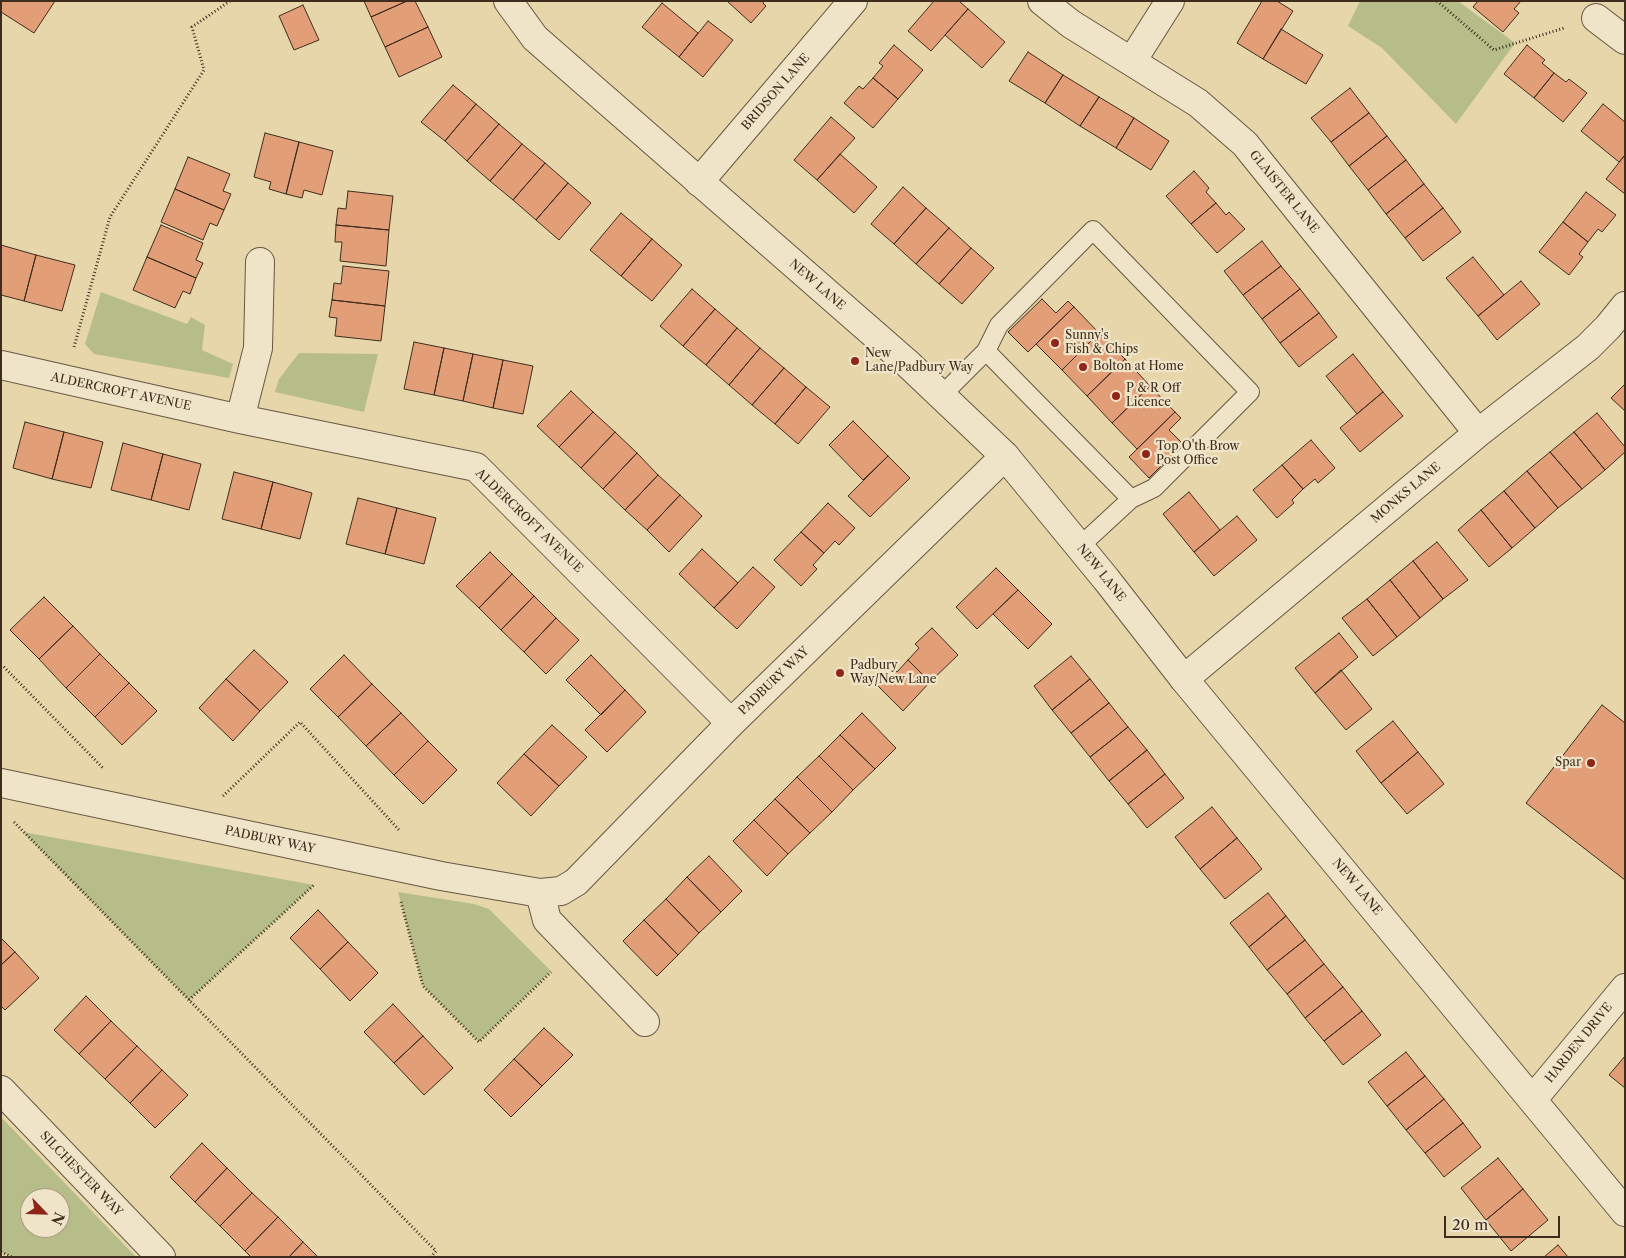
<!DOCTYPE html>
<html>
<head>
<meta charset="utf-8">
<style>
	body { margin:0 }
	#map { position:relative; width:1626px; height:1258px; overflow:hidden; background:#e6d6aa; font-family:"Libre Caslon Text",serif }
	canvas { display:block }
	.frame { position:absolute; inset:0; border:2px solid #3e2d1f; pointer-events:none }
	.north { position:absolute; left:20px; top:1188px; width:50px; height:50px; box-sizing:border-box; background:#efe4c8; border:1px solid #a89b84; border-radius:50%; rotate:114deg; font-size:14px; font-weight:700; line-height:20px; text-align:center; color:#3e2d1f }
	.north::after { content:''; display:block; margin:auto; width:18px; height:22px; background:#8f2418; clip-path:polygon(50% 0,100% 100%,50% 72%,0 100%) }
	.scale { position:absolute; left:1444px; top:1216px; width:116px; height:22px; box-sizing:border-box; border:2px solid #3e2d1f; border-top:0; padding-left:6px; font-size:15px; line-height:18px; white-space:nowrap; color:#3e2d1f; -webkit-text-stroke:4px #efe4c8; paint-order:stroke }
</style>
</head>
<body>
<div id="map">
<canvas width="1626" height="1258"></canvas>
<div class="frame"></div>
<div class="north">N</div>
<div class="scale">20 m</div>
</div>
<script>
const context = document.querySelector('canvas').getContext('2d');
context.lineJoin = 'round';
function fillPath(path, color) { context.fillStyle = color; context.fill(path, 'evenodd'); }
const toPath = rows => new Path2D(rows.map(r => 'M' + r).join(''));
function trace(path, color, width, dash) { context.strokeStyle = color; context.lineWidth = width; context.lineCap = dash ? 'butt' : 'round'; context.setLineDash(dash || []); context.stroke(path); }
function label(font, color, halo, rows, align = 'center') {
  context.font = font + ' "Libre Caslon Text",serif'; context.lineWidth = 4.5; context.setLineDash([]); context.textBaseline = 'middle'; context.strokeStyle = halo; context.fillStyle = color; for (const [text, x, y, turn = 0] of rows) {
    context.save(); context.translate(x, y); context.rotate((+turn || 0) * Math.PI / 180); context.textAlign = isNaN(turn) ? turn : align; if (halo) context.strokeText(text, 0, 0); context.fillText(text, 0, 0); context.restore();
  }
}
fillPath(toPath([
	[1360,1,1458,1,1515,43,1456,124,1382,48,1348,26],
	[101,292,187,324,191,317,205,325,202,350,233,364,229,378,94,354,85,344],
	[299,353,378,354,364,412,275,392,279,379],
	[23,832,314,885,189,1000],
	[398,892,474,904,489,909,551,971,479,1042,423,986],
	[1,1117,136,1257,12,1257,1,1252],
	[30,1198,60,1198,60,1228,30,1228]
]), '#b6bd88');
const building = toPath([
	[1,1,55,1,34,33,1,12,1,1],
	[364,1,407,1,371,17,364,1],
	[407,1,415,1,428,27,385,47,371,17,407,1],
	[727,1,764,1,763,3,766,6,751,23,727,1],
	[934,1,959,1,968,9,931,51,908,31,934,1],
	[1262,1,1277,1,1293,11,1263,59,1237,43,1262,1],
	[1478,1,1521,1,1514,9,1519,13,1503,32,1473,7,1478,1],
	[662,3,698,33,679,57,642,27,662,3],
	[303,5,319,40,294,50,279,16,303,5],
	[968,9,1005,42,982,68,945,35,968,9],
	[708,21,733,40,703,77,679,57,708,21],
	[428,27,442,57,399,77,385,47,428,27],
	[1281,29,1323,55,1306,84,1263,59,1281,29],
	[894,45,923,70,898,99,873,78,883,66,879,63,894,45],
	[1527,45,1545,60,1542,63,1554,73,1534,98,1504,74,1527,45],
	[1028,52,1063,75,1045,103,1009,81,1028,52],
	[1554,73,1566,82,1569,79,1587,93,1563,122,1534,98,1554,73],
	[1063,75,1099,97,1080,126,1045,103,1063,75],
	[873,78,898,99,873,128,844,103,859,86,863,89,873,78],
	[453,85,476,104,445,141,421,122,453,85],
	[1350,88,1369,113,1331,142,1311,118,1350,88],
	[1099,97,1134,118,1116,148,1080,126,1099,97],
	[476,104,499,124,467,161,445,141,476,104],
	[1603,104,1625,122,1625,155,1619,162,1581,131,1603,104],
	[1369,113,1387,136,1349,166,1331,142,1369,113],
	[831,117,855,138,817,180,794,160,831,117],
	[1134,118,1169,141,1151,170,1116,148,1134,118],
	[499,124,522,144,490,181,467,161,499,124],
	[265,133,299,142,286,194,269,189,271,182,254,177,265,133],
	[1387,136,1406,160,1368,190,1349,166,1387,136],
	[299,142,333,151,322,195,304,190,302,198,286,194,299,142],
	[522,144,545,163,513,200,490,181,522,144],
	[840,154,877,187,854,213,817,180,840,154],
	[1625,155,1625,194,1606,179,1625,155],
	[188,157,230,174,223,191,231,194,224,210,175,189,188,157],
	[1406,160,1424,184,1386,214,1368,190,1406,160],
	[545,163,568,183,536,220,513,200,545,163],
	[1194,171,1209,188,1206,192,1216,203,1191,224,1166,196,1194,171],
	[568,183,591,203,559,240,536,220,568,183],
	[1424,184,1443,208,1405,238,1386,214,1424,184],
	[903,187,926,208,894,244,871,224,903,187],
	[175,189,224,210,217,226,210,223,203,240,161,222,175,189],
	[348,191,393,196,389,230,336,225,338,208,346,209,348,191],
	[1586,192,1616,215,1602,232,1598,229,1588,242,1563,222,1586,192],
	[1216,203,1226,215,1229,212,1245,229,1217,253,1191,224,1216,203],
	[926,208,949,228,916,264,894,244,926,208],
	[1443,208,1461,232,1423,261,1405,238,1443,208],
	[621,213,652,239,621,276,590,250,621,213],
	[1563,222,1588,242,1579,254,1583,257,1569,275,1539,252,1563,222],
	[161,225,203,243,196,260,203,263,196,278,147,257,161,225],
	[336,225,389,230,386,266,340,261,342,242,335,242,336,225],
	[949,228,971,248,939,284,916,264,949,228],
	[652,239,682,265,652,301,621,276,652,239],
	[1262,241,1281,266,1243,295,1224,271,1262,241],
	[1,245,36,255,24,301,1,295,1,245],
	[971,248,994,268,962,304,939,284,971,248],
	[36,255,75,265,62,311,24,301,36,255],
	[147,257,196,278,190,294,183,291,175,308,133,290,147,257],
	[1473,257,1504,295,1478,316,1446,278,1473,257],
	[343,266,389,271,385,306,332,300,334,283,341,284,343,266],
	[1281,266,1300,289,1262,319,1243,295,1281,266],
	[1521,281,1540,304,1497,340,1478,316,1521,281],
	[692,289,715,309,683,346,660,326,692,289],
	[1300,289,1319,313,1280,343,1262,319,1300,289],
	[1042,299,1056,313,1068,301,1074,307,1028,352,1008,332,1042,299],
	[332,300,385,306,381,341,335,336,337,318,329,317,332,300],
	[1074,307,1099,333,1062,370,1036,344,1074,307],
	[715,309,737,328,706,365,683,346,715,309],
	[1319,313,1337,337,1299,367,1280,343,1319,313],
	[737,328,760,348,729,385,706,365,737,328],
	[1099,333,1125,359,1087,396,1062,370,1099,333],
	[414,342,444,348,434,395,404,389,414,342],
	[444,348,473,354,463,401,434,395,444,348],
	[760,348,784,368,752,405,729,385,760,348],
	[473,354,503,360,493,408,463,401,473,354],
	[1353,354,1383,392,1357,414,1326,376,1353,354],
	[1125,359,1150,386,1112,423,1087,396,1125,359],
	[503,360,533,366,523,414,493,408,503,360],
	[784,368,806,387,775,424,752,405,784,368],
	[1625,384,1625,411,1611,398,1625,384],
	[1150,386,1175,412,1137,449,1112,423,1150,386],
	[806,387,830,407,798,444,775,424,806,387],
	[571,391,593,412,559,447,537,426,571,391],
	[1383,392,1403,416,1360,452,1340,428,1383,392],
	[593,412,615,432,581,468,559,447,593,412],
	[1175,412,1181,418,1169,430,1183,444,1149,478,1129,457,1175,412],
	[1597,413,1625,447,1625,452,1605,470,1574,432,1597,413],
	[853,421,888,456,863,480,829,445,853,421],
	[25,422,64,432,52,479,13,468,25,422],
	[64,432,103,442,91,488,52,479,64,432],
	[615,432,637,453,603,489,581,468,615,432],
	[1574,432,1605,470,1582,489,1550,452,1574,432],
	[1311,440,1335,468,1318,483,1315,479,1303,489,1282,465,1311,440],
	[123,443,163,454,151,500,111,490,123,443],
	[1550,452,1582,489,1558,508,1527,471,1550,452],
	[637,453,658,475,625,510,603,489,637,453],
	[163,454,201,464,189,510,151,500,163,454],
	[888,456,910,478,870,517,848,496,888,456],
	[1282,465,1303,489,1292,500,1294,503,1277,518,1253,490,1282,465],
	[1527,471,1558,508,1535,528,1504,491,1527,471],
	[234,472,273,482,261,529,222,519,234,472],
	[658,475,680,495,647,530,625,510,658,475],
	[273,482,312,493,300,539,261,529,273,482],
	[1504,491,1535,528,1512,548,1481,510,1504,491],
	[1189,492,1220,530,1194,552,1163,514,1189,492],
	[680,495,702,516,669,552,647,530,680,495],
	[358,498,397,508,385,554,346,544,358,498],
	[828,503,855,528,839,545,835,541,824,553,801,532,828,503],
	[397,508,436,518,424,564,385,554,397,508],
	[1481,510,1512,548,1489,567,1458,530,1481,510],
	[1237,516,1257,540,1214,576,1194,552,1237,516],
	[801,532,824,553,813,565,817,569,801,586,774,560,801,532],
	[1437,542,1468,580,1443,599,1413,561,1437,542],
	[702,549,738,583,714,608,679,574,702,549],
	[490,552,512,574,479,608,456,586,490,552],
	[1413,561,1443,599,1420,618,1390,580,1413,561],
	[753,567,775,587,737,629,714,608,753,567],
	[996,568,1018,590,977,629,956,607,996,568],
	[512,574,534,596,501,630,479,608,512,574],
	[1390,580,1420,618,1397,637,1367,599,1390,580],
	[1018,590,1052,624,1028,649,993,614,1018,590],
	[534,596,556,618,524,652,501,630,534,596],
	[44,597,73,626,39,659,10,630,44,597],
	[1367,599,1397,637,1373,656,1342,618,1367,599],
	[556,618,579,640,546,674,524,652,556,618],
	[73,626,100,654,66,688,39,659,73,626],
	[932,628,958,655,930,682,908,660,919,648,915,644,932,628],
	[1339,633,1358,657,1315,693,1295,668,1339,633],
	[254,650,288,682,260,711,226,679,254,650],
	[100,654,129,683,95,717,66,688,100,654],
	[344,655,372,684,338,717,310,689,344,655],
	[591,655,625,690,601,715,566,680,591,655],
	[1071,656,1090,679,1052,710,1034,686,1071,656],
	[908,660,930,682,903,711,876,684,892,667,897,672,908,660],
	[1341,670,1372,709,1346,730,1315,693,1341,670],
	[226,679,260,711,233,741,199,708,226,679],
	[1090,679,1109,703,1071,733,1052,710,1090,679],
	[129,683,157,711,122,745,95,717,129,683],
	[372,684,401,713,366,746,338,717,372,684],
	[625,690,646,712,607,752,585,730,625,690],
	[1109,703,1128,727,1090,757,1071,733,1109,703],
	[1602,705,1625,723,1625,880,1526,803,1602,705],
	[401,713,428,741,394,775,366,746,401,713],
	[862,713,896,748,875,769,840,735,862,713],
	[1393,721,1418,752,1381,783,1356,751,1393,721],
	[552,725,587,757,559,786,524,754,552,725],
	[1128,727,1147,750,1109,781,1090,757,1128,727],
	[840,735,875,769,853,790,819,756,840,735],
	[428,741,457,770,423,804,394,775,428,741],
	[1147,750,1165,774,1128,804,1109,781,1147,750],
	[1418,752,1444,784,1407,814,1381,783,1418,752],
	[524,754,559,786,531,816,497,783,524,754],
	[819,756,853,790,832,812,797,777,819,756],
	[1165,774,1184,798,1147,828,1128,804,1165,774],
	[797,777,832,812,810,833,775,799,797,777],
	[775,799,810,833,788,854,754,820,775,799],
	[1212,807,1237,838,1200,869,1175,837,1212,807],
	[754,820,788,854,767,876,733,841,754,820],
	[1237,838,1262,869,1225,899,1200,869,1237,838],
	[709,856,742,891,721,912,687,877,709,856],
	[687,877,721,912,699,933,666,899,687,877],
	[1268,893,1286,916,1249,947,1230,923,1268,893],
	[666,899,699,933,678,955,644,920,666,899],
	[318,910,348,942,320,969,290,938,318,910],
	[1286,916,1305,940,1267,970,1249,947,1286,916],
	[644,920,678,955,657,976,623,941,644,920],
	[1,938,15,952,1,965,1,938],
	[1305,940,1324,964,1287,994,1267,970,1305,940],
	[348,942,378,973,350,1001,320,969,348,942],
	[15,952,39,978,5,1010,1,1006,1,965,15,952],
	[1324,964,1343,987,1305,1018,1287,994,1324,964],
	[1343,987,1362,1011,1324,1041,1305,1018,1343,987],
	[86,996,111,1021,79,1054,54,1030,86,996],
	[393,1004,423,1036,394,1063,364,1032,393,1004],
	[1362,1011,1381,1035,1343,1065,1324,1041,1362,1011],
	[111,1021,137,1046,105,1079,79,1054,111,1021],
	[544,1028,573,1055,542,1086,514,1059,544,1028],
	[423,1036,453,1068,424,1095,394,1063,423,1036],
	[137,1046,162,1070,130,1103,105,1079,137,1046],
	[1406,1052,1425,1076,1387,1106,1368,1082,1406,1052],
	[1625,1056,1625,1088,1609,1075,1625,1056],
	[514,1059,542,1086,511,1117,484,1090,514,1059],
	[162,1070,188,1095,155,1128,130,1103,162,1070],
	[1425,1076,1444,1099,1406,1130,1387,1106,1425,1076],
	[1444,1099,1463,1123,1425,1153,1406,1130,1444,1099],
	[1463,1123,1481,1147,1444,1177,1425,1153,1463,1123],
	[202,1143,227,1168,195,1202,170,1177,202,1143],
	[1498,1158,1523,1189,1486,1220,1461,1188,1498,1158],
	[227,1168,252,1193,220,1226,195,1202,227,1168],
	[1523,1189,1548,1220,1511,1251,1486,1220,1523,1189],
	[252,1193,278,1217,245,1251,220,1226,252,1193],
	[278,1217,303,1242,289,1257,251,1257,245,1251,278,1217],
	[303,1242,318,1257,289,1257,303,1242],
	[1558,1245,1568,1257,1544,1257,1558,1245]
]);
fillPath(building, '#e29e77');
trace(building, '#3e2d1f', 1);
const service = toPath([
	[986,351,999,325,1093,230,1250,392,1154,488,1131,499],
	[941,396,986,351,1131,499,1079,547]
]);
const minor = toPath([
	[1042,1,1071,24,1198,103,1245,144,1478,433],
	[1596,18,1625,40],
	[1132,61,1170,1],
	[699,182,853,1],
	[1,365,240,419,476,467,731,723],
	[240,419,258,348,260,262],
	[1184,679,1478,433,1588,347,1608,327,1625,306],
	[1,783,441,876,540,893,561,891,576,882,731,723,1005,456],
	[540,893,547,920,645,1022],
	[1,1090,161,1257],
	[1533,1099,1625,988]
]);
const tertiary = toPath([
	[508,1,535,38,906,362,1005,456,1106,579,1184,679,1625,1212]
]);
trace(service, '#685742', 20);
trace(minor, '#685742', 30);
trace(tertiary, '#685742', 30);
trace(toPath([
	[1437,1,1494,50,1564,28],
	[74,347,110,217,204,70,192,27,230,1],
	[1,665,2,665,103,768],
	[223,796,300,722,400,831],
	[14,822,436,1251,431,1257],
	[401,902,423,986,479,1042,551,972],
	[189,1000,314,885],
	[1,1252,12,1257]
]), '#3e2d1f', 3, [1, 2.5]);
trace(service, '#efe4c8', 18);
trace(minor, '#efe4c8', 28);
trace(tertiary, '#efe4c8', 28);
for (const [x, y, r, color] of [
	[1055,343,5,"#8f2418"],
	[855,361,5,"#8f2418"],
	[1083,367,5,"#8f2418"],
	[1116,396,5,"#8f2418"],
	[1146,454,5,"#8f2418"],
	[840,673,5,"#8f2418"],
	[1591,763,5,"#8f2418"]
]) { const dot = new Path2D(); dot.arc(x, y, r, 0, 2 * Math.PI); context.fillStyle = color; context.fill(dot); trace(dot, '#efe4c8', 2); }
label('12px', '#3e2d1f', '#efe4c8', [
	["BRIDSON LANE",776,92,-49],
	["GLAISTER LANE",1284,192,51],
	["NEW LANE",817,285,41],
	["ALDERCROFT AVENUE",121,392,12],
	["MONKS LANE",1406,493,-40],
	["ALDERCROFT AVENUE",529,521,44],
	["NEW LANE",1101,573,51],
	["PADBURY WAY",774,681,-44],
	["PADBURY WAY",270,840,12],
	["NEW LANE",1357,887,50],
	["HARDEN DRIVE",1579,1043,-51],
	["SILCHESTER WAY",81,1174,46]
]);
label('12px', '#3e2d1f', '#efe4c8', [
	["Sunny's",1065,336],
	["Fish & Chips",1065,350],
	["New",865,354],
	["Lane/Padbury Way",865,368],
	["Bolton at Home",1093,367],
	["P & R Off",1126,389],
	["Licence",1126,403],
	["Top O'th Brow",1156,447],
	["Post Office",1156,461],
	["Padbury",850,666],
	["Way/New Lane",850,680],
	["Spar",1581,763,"right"]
], 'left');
</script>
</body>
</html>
